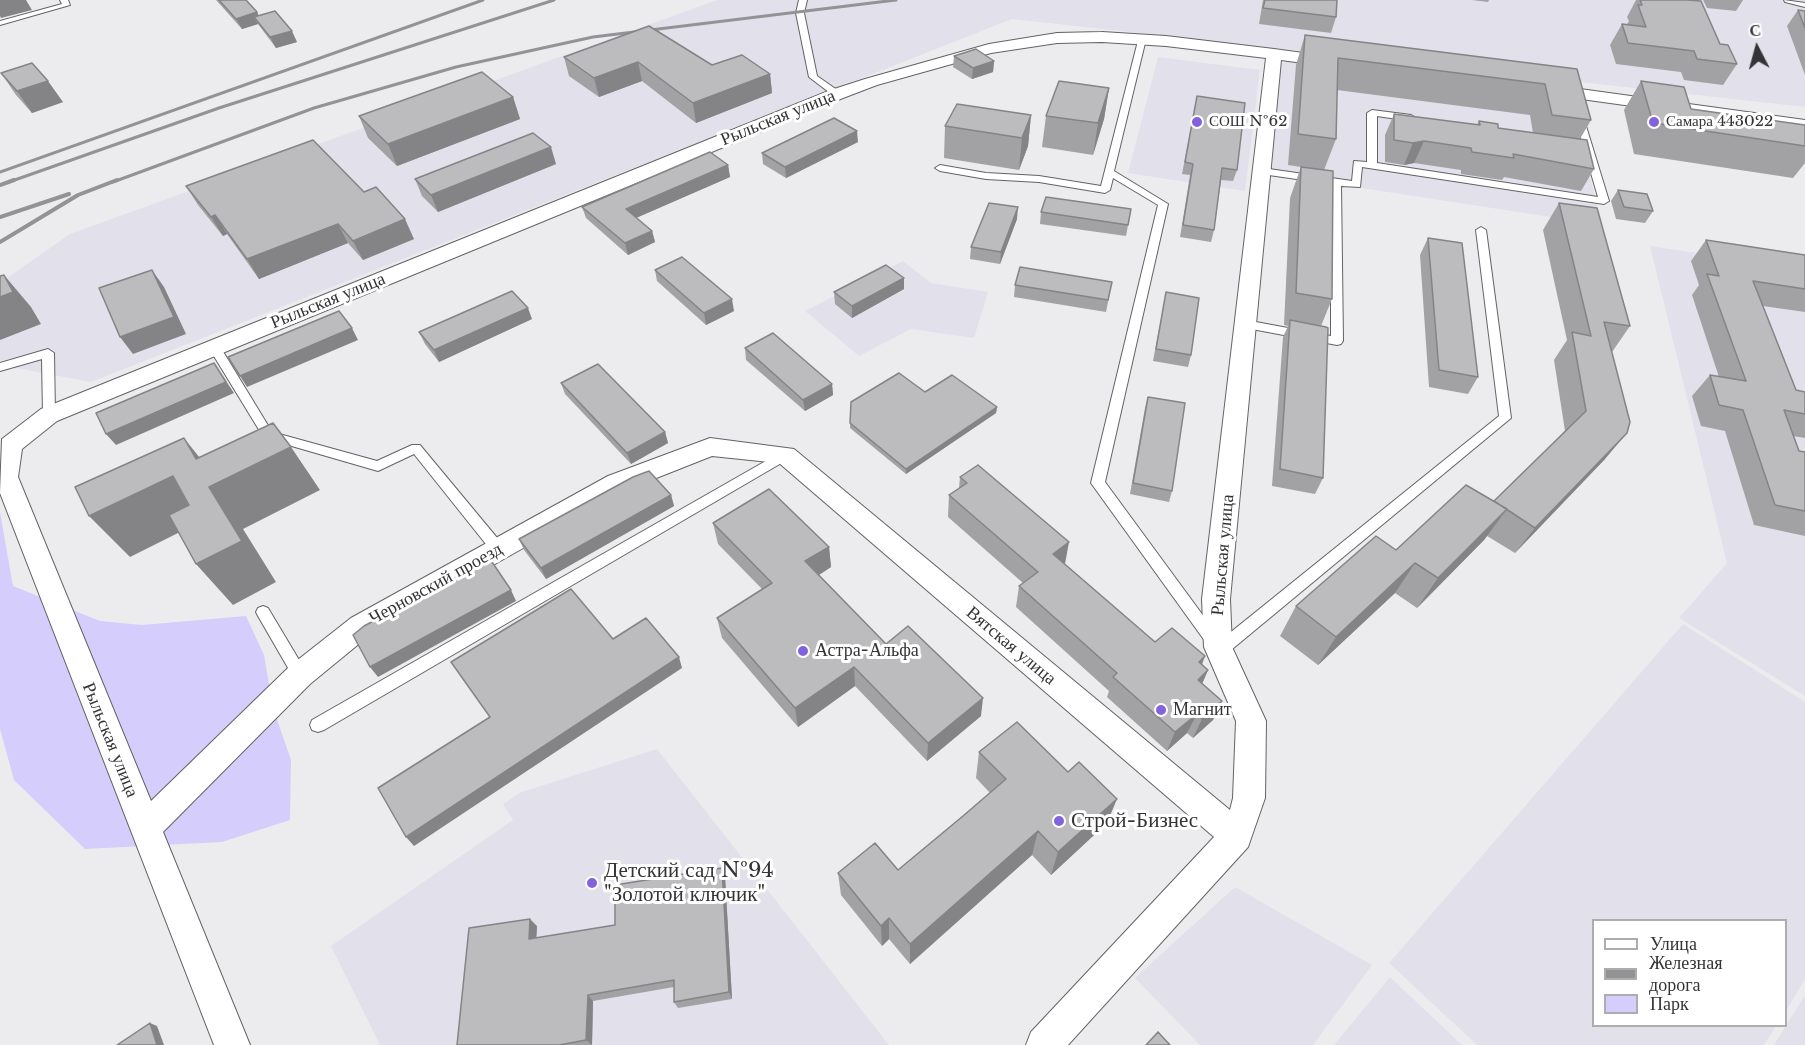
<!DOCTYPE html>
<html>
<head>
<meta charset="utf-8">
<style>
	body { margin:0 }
	#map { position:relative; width:1805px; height:1045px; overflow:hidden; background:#ececef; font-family:"Libre Baskerville",serif }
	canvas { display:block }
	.legend { position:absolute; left:1592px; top:919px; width:195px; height:108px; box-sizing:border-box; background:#fff; border:2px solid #aeadae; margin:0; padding:8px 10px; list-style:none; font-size:18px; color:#343335 }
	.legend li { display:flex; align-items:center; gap:12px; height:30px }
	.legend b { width:30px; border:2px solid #aeadae }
	.north { position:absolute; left:1727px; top:18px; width:60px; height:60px; -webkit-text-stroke:4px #fff; paint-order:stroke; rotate:354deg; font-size:16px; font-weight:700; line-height:24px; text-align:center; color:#343335 }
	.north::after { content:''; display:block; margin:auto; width:21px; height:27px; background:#343335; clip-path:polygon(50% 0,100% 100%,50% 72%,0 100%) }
</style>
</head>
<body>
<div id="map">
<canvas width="1805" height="1045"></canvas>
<ul class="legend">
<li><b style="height:8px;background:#fff"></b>Улица</li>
<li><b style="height:8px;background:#939295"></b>Железная дорога</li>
<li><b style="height:16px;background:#d5cdfb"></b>Парк</li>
</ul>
<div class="north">С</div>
</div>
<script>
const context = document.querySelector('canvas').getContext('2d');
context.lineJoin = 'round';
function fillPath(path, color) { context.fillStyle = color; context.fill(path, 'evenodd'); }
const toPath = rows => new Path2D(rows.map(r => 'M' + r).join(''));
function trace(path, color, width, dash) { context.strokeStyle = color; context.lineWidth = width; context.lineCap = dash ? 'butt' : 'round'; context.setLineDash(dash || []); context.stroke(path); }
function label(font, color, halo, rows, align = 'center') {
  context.font = font + ' "Libre Baskerville",serif'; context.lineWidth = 6; context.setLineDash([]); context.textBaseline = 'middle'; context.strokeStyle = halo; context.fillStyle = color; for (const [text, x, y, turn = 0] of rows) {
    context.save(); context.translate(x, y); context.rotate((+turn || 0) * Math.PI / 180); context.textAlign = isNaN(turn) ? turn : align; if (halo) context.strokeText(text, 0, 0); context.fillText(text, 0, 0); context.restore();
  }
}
fillPath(toPath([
	[717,0,1805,0,1805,107,1012,19,91,382,0,365,0,283,70,234],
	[1158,57,1260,70,1245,191,1128,173],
	[1293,60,1568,97,1603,225,1270,174,1277,65],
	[1650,246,1805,269,1805,696,1679,618,1727,563],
	[903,261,931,283,988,292,974,338,911,329,859,356,805,311],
	[1683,624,1805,702,1805,979,1786,1011,1786,920,1594,920,1594,1026,1776,1026,1764,1045,1477,1045,1389,963],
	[657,749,889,1045,380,1045,331,946,513,820,503,804,519,793],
	[1235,887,1372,965,1313,1045,1200,1045,1135,978],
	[1390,977,1462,1045,1334,1045],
	[1805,995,1805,1045,1774,1045]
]), '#e2e0eb');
fillPath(toPath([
	[0,512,13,586,100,621,142,625,246,616,264,655,273,708,291,760,290,820,222,842,85,849,14,780,0,729]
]), '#d5cdfb');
const lane = toPath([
	[60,0,68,0,70,5,0,25,0,21,62,4,60,0],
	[799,0,807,0,804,13,817,76,840,92,840,96,834,96,809,77,796,13,799,0],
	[1784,0,1805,3,1805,7,1785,2,1784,0],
	[1139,37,1146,39,1114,171,1168,204,1105,482,1221,640,1499,416,1476,230,1481,227,1486,230,1511,418,1225,655,1220,656,1215,655,1091,483,1158,205,1113,178,1110,190,1105,193,1039,182,986,179,940,171,935,168,940,165,986,173,1039,176,1101,186,1139,37],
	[1372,110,1411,115,1416,118,1411,121,1377,116,1377,163,1598,197,1574,115,1582,113,1609,201,1604,204,1362,167,1360,187,1341,186,1343,341,1341,344,1337,345,1241,327,1239,324,1245,320,1331,336,1331,184,1262,174,1257,171,1262,168,1352,181,1354,161,1367,162,1367,113,1372,110],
	[215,344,219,345,272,432,377,461,412,445,420,445,503,545,505,549,503,553,493,553,414,454,378,471,264,438,209,348,215,344],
	[48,349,54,353,55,415,49,419,43,415,42,359,0,371,0,363,48,349],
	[785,450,790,452,791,455,790,458,324,730,318,732,312,730,310,725,312,720,785,450],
	[263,606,268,608,305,670,308,675,305,680,300,682,295,680,258,616,256,612,258,608,263,606]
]);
const street = toPath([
	[1102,32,1166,36,1274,49,1333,57,1341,62,1333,67,1281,60,1230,599,1232,647,1266,721,1265,798,1248,847,1068,1045,1026,1045,1031,1032,1214,837,779,463,712,456,626,490,371,634,310,684,163,832,250,1045,214,1045,0,493,2,439,41,409,831,90,865,79,989,44,1057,33,1102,32],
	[1102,42,1166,46,1266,58,1202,599,1204,647,1236,721,1233,798,1230,810,794,449,710,438,608,476,351,618,290,666,151,801,18,477,22,449,57,421,843,98,877,85,991,53,1057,43,1102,42],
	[1551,85,1805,120,1805,130,1545,94,1543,90,1551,85]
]);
trace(lane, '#636265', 2);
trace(street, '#636265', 2);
fillPath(lane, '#fff');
fillPath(street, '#fff');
trace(toPath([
	[0,172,483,0],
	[9,182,219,108,554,0],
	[113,182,314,108,456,67,593,37,896,0]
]), '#939295', 3);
trace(toPath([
	[0,185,14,180],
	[0,217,69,194],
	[0,242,78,195,117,180]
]), '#939295', 4);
fillPath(toPath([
	[216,0,246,0,257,12,259,16,297,42,276,48,258,24,242,29],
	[1263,0,1337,0,1336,17,1331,33,1259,24],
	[1472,0,1489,0,1488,2],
	[1636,0,1687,0,1720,44,1737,64,1723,85,1684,80,1681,72,1616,64,1610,45,1622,24,1627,24,1629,21,1627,17],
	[1703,0,1743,0,1736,11,1707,8],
	[1798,10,1805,11,1805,75,1787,26],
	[1305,35,1577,69,1591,120,1580,139,1594,169,1581,191,1504,177,1502,180,1461,174,1461,170,1414,163,1404,165,1385,162,1385,135,1394,114,1477,125,1479,121,1498,128,1533,133,1530,115,1337,90,1336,139,1324,170,1332,299,1321,326,1323,478,1315,494,1272,486,1283,337,1288,326,1284,325,1290,198,1301,167,1288,165,1296,65],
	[954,56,994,61,993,72,972,79,953,67],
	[564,57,712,65,770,74,772,93,696,123,642,81,599,97,569,76],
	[1,73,63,102,32,113,16,95],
	[1641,81,1691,109,1805,125,1805,163,1793,178,1634,154,1624,110],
	[1109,88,1104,119,1093,155,1042,147,1046,116],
	[1197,96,1237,170,1233,181,1221,180,1214,230,1211,242,1180,237,1190,175,1182,174],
	[513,97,520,119,397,166,368,138,359,116],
	[1031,115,1028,146,1019,170,944,158,945,126],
	[858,142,786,178,763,164,762,153],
	[556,164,438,212,422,196,415,179],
	[728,165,730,177,636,218,652,231,655,242,628,255,586,218,582,207],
	[186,186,364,192,414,239,363,260,348,243,259,279,227,234,223,236,198,205],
	[1618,190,1653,211,1645,223,1616,219,1611,201],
	[1559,203,1630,326,1612,352,1605,459,1515,553,1487,536,1484,540,1417,608,1395,593,1318,665,1280,636,1296,606,1396,550,1494,501,1565,431,1554,360,1567,340,1543,230],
	[1131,209,1126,236,1040,224,1041,212],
	[1017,219,1000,264,970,259,971,247],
	[1428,238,1478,377,1468,394,1429,387,1420,255],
	[1706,240,1805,255,1805,312,1763,306,1796,390,1805,392,1805,438,1793,436,1799,451,1805,452,1805,536,1754,525,1725,431,1701,426,1692,396,1710,375,1719,377,1692,295,1699,285,1691,261],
	[655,270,734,311,706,325,657,281],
	[1112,282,1106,312,1014,297,1015,285],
	[904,289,852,318,835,304,834,292],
	[1166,292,1191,355,1188,367,1153,361],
	[532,319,439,362,425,344,419,332],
	[745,348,832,384,833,395,805,411,746,360],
	[561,383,665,432,668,443,631,464,565,394],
	[925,392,997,407,996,413,906,474,850,428,850,423],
	[1148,397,1172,491,1169,502,1130,494,1145,408],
	[960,477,1065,564,1155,642,1205,656,1202,665,1208,670,1202,684,1222,701,1213,720,1193,738,1187,733,1167,751,1107,697,1109,691,1016,607,1019,586,1023,583,948,517,949,495,959,488],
	[671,495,674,506,546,579,524,550,519,539],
	[713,523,829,547,831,567,819,575,886,644,981,716,927,761,855,686,798,727,722,638,717,618,762,589,718,544],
	[979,752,1107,823,1051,875,1032,855,910,964,889,939,882,946,841,895,838,873,898,870,990,793,976,778],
	[725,876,732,999,678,1008,674,1002,674,987,593,1001,592,1045,457,1045,537,926,536,938,615,925]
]), '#a2a2a4');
fillPath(toPath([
	[0,0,26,0,32,10,1,18,0,16],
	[257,12,262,23,254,17,258,24,242,29,236,19],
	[292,31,297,42,276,48,270,37],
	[994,61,993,72,972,79,973,68],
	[638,62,642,81,599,97,594,78],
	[770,74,772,93,696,123,693,103],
	[48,81,63,102,32,113,17,91],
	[1109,88,1104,119,1093,155,1098,123],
	[513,97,520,119,397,166,388,144],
	[1031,115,1028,146,1019,170,1022,138],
	[857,131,858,142,786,178,785,167],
	[1424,141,1414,163,1404,165,1413,143],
	[551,147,556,164,438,212,431,195],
	[728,165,730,177,629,221,626,209],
	[1018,207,1017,219,1000,264,1001,252],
	[215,215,227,234,223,236,211,217],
	[405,219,414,239,363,260,353,241],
	[338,224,348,243,259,279,247,259],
	[652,231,655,242,628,255,625,243],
	[152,270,164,287,186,334,133,354,120,337],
	[4,275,31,307,41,324,0,340,0,297],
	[904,278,904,289,852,318,852,306],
	[732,299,734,311,706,325,704,313],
	[528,308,532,319,439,362,434,350],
	[352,328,358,340,247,387,240,376],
	[214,363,234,393,116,445,106,434],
	[832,384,833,395,805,411,803,400],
	[997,407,996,413,906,474,906,469],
	[665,432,668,443,631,464,627,453],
	[1627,433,1605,459,1515,553,1535,528],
	[184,438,219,482,291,447,320,490,243,529,276,582,233,605,196,564,209,487,196,459],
	[173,476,208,518,130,557,89,516],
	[671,495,674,506,546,579,541,568],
	[1507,509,1484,540,1417,608,1438,578],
	[1069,542,1065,564,1048,576,1053,554],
	[829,547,831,567,808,582,805,561],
	[1415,563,1395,593,1318,665,1336,637],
	[511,590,516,601,378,677,370,667],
	[1205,656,1196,677,1199,662],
	[679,657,682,668,414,846,406,837],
	[854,667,855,686,798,727,795,708],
	[1208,670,1199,691,1198,680],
	[983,698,981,716,927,761,928,743],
	[1222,701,1213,720,1193,738,1202,719],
	[1197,714,1187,733,1167,751,1175,732],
	[1117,799,1107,823,1051,875,1058,852],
	[1038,831,1032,855,910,964,910,944],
	[722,868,725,876,732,999,729,992],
	[889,918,889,939,882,946,881,926],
	[530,919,537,926,536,946,529,939],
	[588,995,593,1001,592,1045,586,1040],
	[150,1023,157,1026,164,1045,157,1045]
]), '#848486');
const building = toPath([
	[219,0,246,0,257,12,236,19,219,0],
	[1265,0,1337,0,1336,17,1263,8,1265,0],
	[1640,0,1687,0,1701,1,1720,44,1728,45,1737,64,1697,59,1694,51,1628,43,1622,24,1646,27,1638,5,1642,5,1640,0],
	[1798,10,1805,11,1805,28,1798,10],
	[275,11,292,31,270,37,254,17,275,11],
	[649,26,712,65,742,55,770,74,693,103,638,62,594,78,564,57,649,26],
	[1305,35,1577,69,1591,120,1552,115,1545,84,1338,58,1336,139,1298,134,1305,35],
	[976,49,994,61,973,68,954,56,976,49],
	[32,63,48,81,17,91,1,73,32,63],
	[482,72,513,97,388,144,359,116,482,72],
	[1059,81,1109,88,1098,123,1046,116,1059,81],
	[1641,81,1684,87,1691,109,1805,125,1805,146,1653,123,1641,81],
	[1197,96,1245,103,1237,170,1222,168,1214,230,1183,225,1193,164,1185,162,1197,96],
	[957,104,1031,115,1022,138,945,126,957,104],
	[1394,114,1480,125,1479,121,1498,124,1498,128,1587,140,1594,169,1513,154,1514,158,1472,152,1471,148,1424,141,1413,143,1394,140,1394,114],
	[834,118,857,131,785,167,762,153,834,118],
	[533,133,551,147,431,195,415,179,533,133],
	[313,140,364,192,376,187,405,219,353,241,338,224,247,259,215,215,211,217,186,186,313,140],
	[710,152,728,165,626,209,652,231,625,243,582,207,710,152],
	[1301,167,1333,171,1332,299,1296,293,1301,167],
	[1618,190,1647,194,1653,211,1624,207,1618,190],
	[1046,197,1131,209,1128,225,1041,212,1046,197],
	[989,203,1018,207,1001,252,971,247,989,203],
	[1559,203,1597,208,1630,326,1604,322,1630,422,1627,433,1535,528,1494,501,1586,411,1572,332,1591,336,1559,203],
	[1428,238,1462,243,1478,377,1439,370,1428,238],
	[1706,240,1805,255,1805,289,1753,281,1796,390,1805,392,1805,414,1784,410,1799,451,1805,452,1805,511,1775,505,1743,410,1719,405,1710,375,1746,381,1707,274,1719,276,1706,240],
	[682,257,732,299,704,313,655,270,682,257],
	[886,265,904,278,852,306,834,292,886,265],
	[1020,267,1112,282,1108,300,1015,285,1020,267],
	[152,270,174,317,120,337,99,288,152,270],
	[4,275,13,292,0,297,0,276,4,275],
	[512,291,528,308,434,350,419,332,512,291],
	[1166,292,1199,298,1191,355,1156,349,1166,292],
	[339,311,352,328,240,376,228,357,339,311],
	[1290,320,1326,327,1328,328,1323,478,1280,469,1290,320],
	[773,333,832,384,803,400,745,348,773,333],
	[214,363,226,382,106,434,96,413,214,363],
	[598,364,665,432,627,453,561,383,598,364],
	[899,373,925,392,952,375,997,407,906,469,850,423,851,402,899,373],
	[1148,397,1185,403,1172,491,1133,483,1148,397],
	[273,423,291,447,209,487,242,541,196,564,169,515,189,505,173,476,89,516,75,487,184,438,196,459,273,423],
	[978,465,1069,542,1053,554,1155,642,1172,628,1205,656,1199,662,1208,670,1198,680,1222,701,1202,719,1197,714,1175,732,1113,677,1117,673,1019,586,1038,572,949,495,967,483,960,477,978,465],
	[649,471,671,495,541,568,519,539,633,477,649,471],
	[1466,485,1507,509,1438,578,1415,563,1336,637,1296,606,1376,536,1396,550,1466,485],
	[769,489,829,547,805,561,886,644,908,626,983,698,928,743,854,667,795,708,717,618,772,583,713,523,769,489],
	[490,559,511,590,370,667,353,635,364,626,490,559],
	[571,589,613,639,646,618,679,657,406,837,378,788,490,717,451,662,571,589],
	[1017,722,1068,772,1079,762,1117,799,1058,852,1038,831,910,944,889,918,881,926,838,873,875,843,898,870,963,816,1006,779,979,752,1017,722],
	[722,868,729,992,674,1002,674,980,588,995,586,1040,559,1045,457,1045,469,928,530,919,529,939,615,925,615,885,722,868],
	[150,1023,157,1045,117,1045,150,1023],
	[1158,1032,1170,1045,1146,1045,1158,1032]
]);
fillPath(building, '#bcbcbf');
trace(building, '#848486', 1.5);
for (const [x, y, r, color] of [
	[1197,122,6,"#8562dd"],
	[1654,122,6,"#8562dd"],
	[803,651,6,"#8562dd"],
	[1161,710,6,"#8562dd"],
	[1059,821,6,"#8562dd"],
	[592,883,6,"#8562dd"]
]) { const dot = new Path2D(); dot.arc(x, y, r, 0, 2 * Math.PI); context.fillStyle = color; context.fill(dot); trace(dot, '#fff', 2); }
label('15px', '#343335', '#fff', [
	["СОШ №62",1209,122],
	["Самара 443022",1666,122]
], 'left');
label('18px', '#343335', '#fff', [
	["Рыльская улица",778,118,-22],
	["Рыльская улица",328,301,-22],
	["Рыльская улица",1223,555,-85],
	["Черновский проезд",436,584,-29],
	["Вятская улица",1011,646,40],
	["Рыльская улица",110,740,68]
]);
label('18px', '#343335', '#fff', [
	["Астра-Альфа",815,651],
	["Магнит",1173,710]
], 'left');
label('21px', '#343335', '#fff', [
	["Строй-Бизнес",1071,821],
	["Детский сад №94",604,871],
	["\"Золотой ключик\"",604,895]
], 'left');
</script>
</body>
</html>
